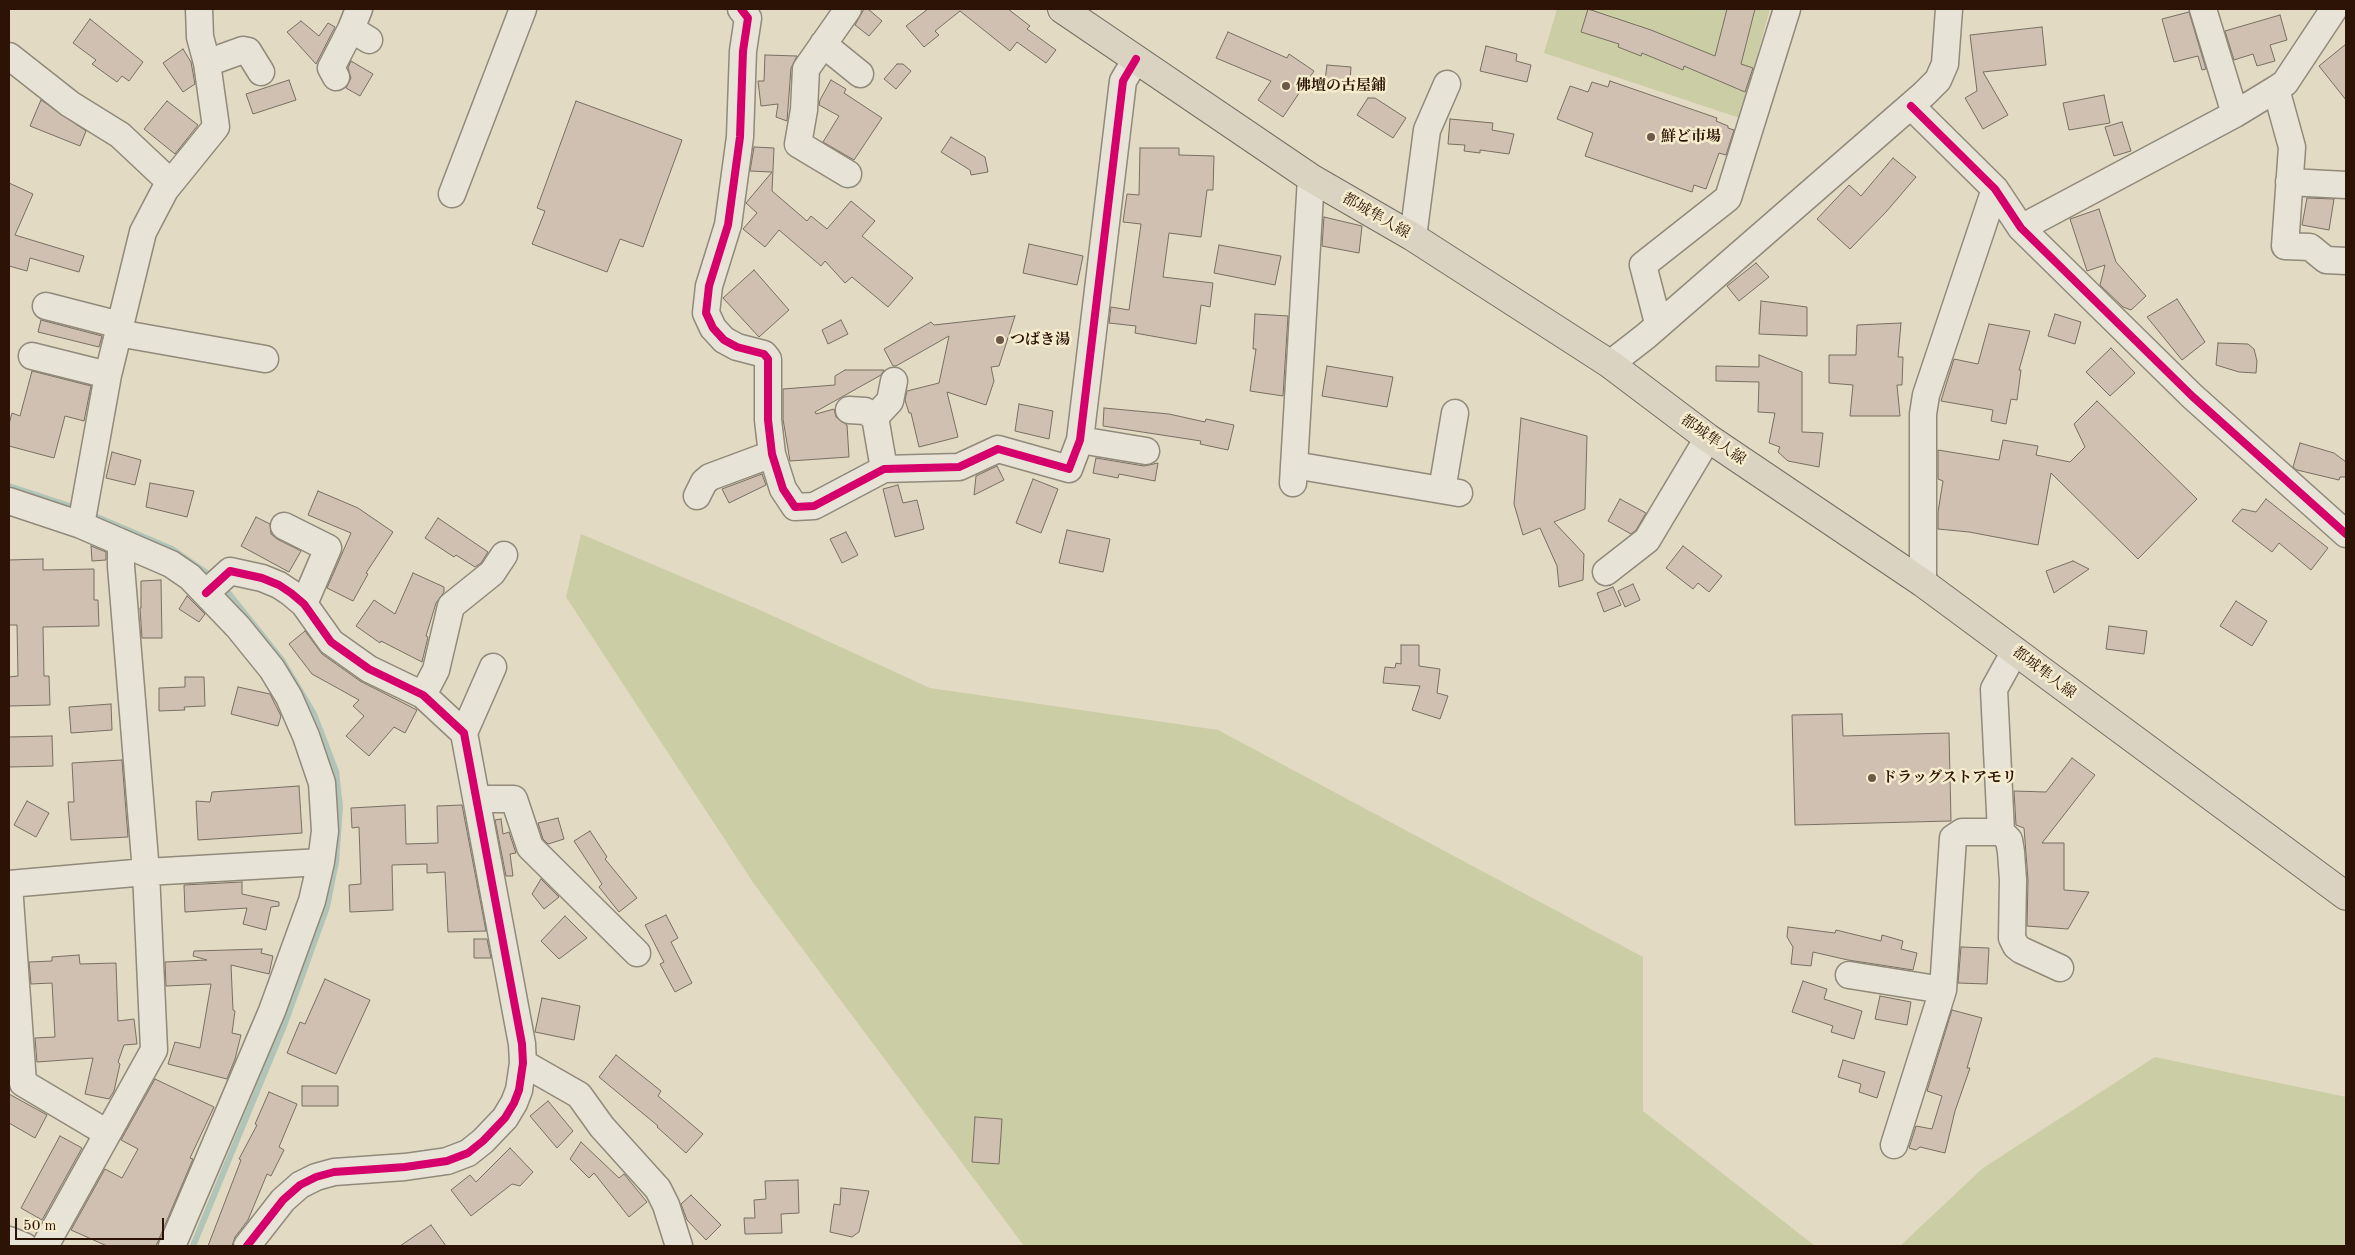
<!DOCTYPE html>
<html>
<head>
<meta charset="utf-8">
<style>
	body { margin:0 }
	#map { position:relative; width:2355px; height:1255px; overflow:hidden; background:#e2dac2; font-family:"Old Standard TT",serif }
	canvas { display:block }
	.frame { position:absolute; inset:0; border:10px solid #2c1306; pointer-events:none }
	.scale { position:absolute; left:15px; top:1218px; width:149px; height:22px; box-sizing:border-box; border:2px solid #2c1306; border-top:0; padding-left:6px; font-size:15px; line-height:18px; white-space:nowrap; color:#2c1306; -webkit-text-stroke:4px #f5ecce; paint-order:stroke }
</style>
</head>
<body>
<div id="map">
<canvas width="2355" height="1255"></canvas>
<div class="frame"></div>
<div class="scale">50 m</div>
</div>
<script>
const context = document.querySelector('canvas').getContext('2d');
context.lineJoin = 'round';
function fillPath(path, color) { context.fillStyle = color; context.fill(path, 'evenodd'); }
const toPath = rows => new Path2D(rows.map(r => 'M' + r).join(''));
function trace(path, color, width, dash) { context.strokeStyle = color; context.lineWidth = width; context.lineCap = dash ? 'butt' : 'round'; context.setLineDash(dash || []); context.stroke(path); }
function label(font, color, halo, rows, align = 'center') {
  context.font = font + ' "Old Standard TT","Noto Serif JP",serif'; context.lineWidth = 5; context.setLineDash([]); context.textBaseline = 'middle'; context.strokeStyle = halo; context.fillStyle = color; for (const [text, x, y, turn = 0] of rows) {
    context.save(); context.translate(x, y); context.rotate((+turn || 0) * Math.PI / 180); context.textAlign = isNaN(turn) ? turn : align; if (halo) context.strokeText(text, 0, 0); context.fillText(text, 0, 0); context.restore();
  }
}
fillPath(toPath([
	[1557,9,1770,9,1740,118,1544,53],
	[581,534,760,610,930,688,1218,730,1643,957,1643,1111,1815,1246,1024,1246,754,884,566,597],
	[2155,1057,2346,1097,2346,1246,1900,1246,1983,1168]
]), '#cbcda5');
trace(toPath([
	[9,486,79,509],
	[90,514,172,549,214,578],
	[193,1246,284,1026,327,907,336,862,340,807,336,771,314,714,282,660,223,586]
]), '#b0c5b8', 6);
const building = toPath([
	[864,9,868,9,882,21,869,36,855,25,864,9],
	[928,9,1008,9,1030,26,1027,29,1056,50,1046,63,1017,42,1010,51,960,11,935,31,939,35,924,47,906,26,928,9],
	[1588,9,1651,30,1715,56,1727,9,1755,9,1741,64,1753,68,1745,92,1684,66,1683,70,1642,53,1641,56,1618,47,1619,44,1581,32,1588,9],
	[2189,12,2206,69,2202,70,2198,56,2174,62,2162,19,2189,12],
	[2280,15,2287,40,2270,45,2275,61,2257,66,2253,54,2234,60,2225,31,2280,15],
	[90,19,143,62,129,81,122,76,117,82,92,64,96,60,73,43,90,19],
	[301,21,319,36,328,23,335,27,316,64,287,32,301,21],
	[2042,27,2046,65,1983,72,2008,115,1983,129,1965,98,1977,91,1970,35,2042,27],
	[1228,32,1287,58,1289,54,1314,71,1283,117,1258,100,1271,81,1216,58,1228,32],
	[2346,44,2346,100,2319,66,2346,44],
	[1486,46,1517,54,1516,61,1531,65,1527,82,1480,71,1486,46],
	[183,49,191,62,195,84,183,92,163,63,183,49],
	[765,55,797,56,791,68,787,121,776,117,778,104,761,106,758,81,764,81,765,55],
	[351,61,373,74,360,96,346,88,351,78,348,68,351,61],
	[897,64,903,64,911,71,896,89,884,79,897,64],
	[1327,65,1351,67,1350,82,1325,80,1327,65],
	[289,80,296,100,253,114,246,94,289,80],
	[831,80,846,89,844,93,882,118,854,160,823,142,839,116,819,105,820,100,831,80],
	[1610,81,1717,118,1716,121,1728,126,1728,128,1734,130,1726,155,1719,153,1706,189,1694,185,1692,192,1585,156,1593,133,1557,119,1570,86,1588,92,1592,82,1608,87,1610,81],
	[2104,95,2110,123,2069,130,2063,103,2104,95],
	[1368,98,1375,98,1406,118,1393,138,1357,115,1368,98],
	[41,100,86,131,80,146,30,126,41,100],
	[167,101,198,125,175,154,144,129,167,101],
	[576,101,682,140,643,247,620,239,607,272,532,244,545,211,537,208,576,101],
	[1450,119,1493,123,1492,130,1514,134,1509,154,1480,150,1480,153,1464,151,1465,145,1448,144,1450,119],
	[2122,122,2131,151,2114,156,2105,127,2122,122],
	[951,137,985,157,988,172,971,175,970,170,941,152,951,137],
	[754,147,774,148,772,191,807,221,811,216,827,229,851,201,875,221,862,236,913,278,888,307,852,277,845,283,825,261,821,266,779,230,765,247,743,229,757,213,746,203,772,172,750,171,754,147],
	[1140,148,1179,148,1179,155,1214,156,1213,190,1207,190,1201,237,1169,233,1163,277,1213,283,1210,307,1201,305,1196,344,1135,333,1136,326,1109,323,1111,307,1129,310,1141,224,1123,222,1127,194,1139,195,1140,148],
	[1893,158,1916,177,1886,212,1850,249,1817,219,1849,185,1861,196,1893,158],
	[9,183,33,194,15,235,84,256,79,272,30,258,27,271,9,266,9,183],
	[2307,198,2334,199,2329,230,2302,225,2307,198],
	[2099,209,2116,262,2146,296,2131,310,2123,307,2100,285,2105,265,2087,271,2070,219,2099,209],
	[1324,217,1362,226,1359,253,1322,246,1324,217],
	[1029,244,1083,256,1077,285,1023,273,1029,244],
	[1219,245,1281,256,1275,285,1214,273,1219,245],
	[1756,263,1769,277,1739,301,1727,286,1756,263],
	[754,270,789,310,759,337,723,298,754,270],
	[2177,299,2205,342,2182,360,2147,317,2177,299],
	[1761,301,1807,307,1807,336,1759,334,1761,301],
	[1255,314,1288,316,1283,396,1250,391,1256,349,1253,349,1255,314],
	[2055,314,2081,322,2075,344,2048,336,2055,314],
	[1015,316,999,366,991,367,994,381,986,405,947,392,958,437,919,447,911,413,909,413,905,400,907,391,939,383,949,336,896,366,893,366,884,349,931,322,934,325,1015,316],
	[41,320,102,336,99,347,38,332,41,320],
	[841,320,848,334,828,344,822,330,841,320],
	[1901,323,1898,357,1903,357,1902,385,1897,385,1900,416,1850,416,1853,385,1829,383,1829,355,1856,355,1857,325,1901,323],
	[1989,324,2030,331,2019,370,2021,370,2017,400,2011,399,2006,424,1991,421,1993,410,1941,401,1954,359,1978,364,1989,324],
	[2218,343,2248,344,2254,349,2257,361,2256,373,2239,372,2216,365,2218,343],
	[2111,348,2135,373,2110,396,2086,372,2111,348],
	[1759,355,1802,372,1802,432,1823,433,1819,467,1788,461,1778,452,1780,447,1769,443,1775,413,1758,412,1759,382,1716,381,1716,366,1759,367,1759,355],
	[1327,366,1393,377,1387,407,1322,396,1327,366],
	[845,370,884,370,881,375,815,412,816,414,834,409,836,417,847,425,849,457,790,461,783,419,783,389,835,385,835,376,845,370],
	[32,371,91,386,84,421,65,416,54,458,9,446,9,424,12,413,20,416,32,371],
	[2097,401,2197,499,2138,559,2051,473,2038,545,1969,532,1938,529,1938,512,1943,481,1938,479,1938,450,1999,460,2003,440,2038,446,2036,455,2070,462,2085,447,2074,424,2097,401],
	[1019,404,1053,411,1049,439,1015,431,1019,404],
	[1104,408,1169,414,1205,422,1206,419,1234,425,1228,450,1200,444,1201,441,1103,426,1104,408],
	[1521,418,1587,436,1585,509,1554,522,1584,554,1583,580,1559,587,1557,566,1540,528,1523,535,1514,504,1521,418],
	[2300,443,2334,453,2346,462,2346,477,2340,477,2339,480,2297,470,2293,467,2300,443],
	[112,452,141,460,135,485,106,478,112,452],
	[1096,458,1144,466,1158,463,1155,481,1119,474,1118,478,1093,473,1096,458],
	[997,466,1004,480,974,495,976,476,997,466],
	[762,474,766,485,729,503,722,489,762,474],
	[1033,479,1058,489,1041,533,1016,523,1033,479],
	[150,483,194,491,187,517,146,507,150,483],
	[898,485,903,503,917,500,924,529,895,537,883,489,898,485],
	[318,491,358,508,393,532,366,573,368,574,353,601,327,588,351,533,308,515,318,491],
	[1620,499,1646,513,1636,530,1631,534,1608,521,1620,499],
	[2266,499,2328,548,2311,570,2279,543,2272,552,2232,521,2242,509,2256,512,2266,499],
	[256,517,270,524,271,534,277,539,301,551,289,572,241,546,256,517],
	[438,518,488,552,481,563,475,567,456,555,454,557,425,538,438,518],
	[1067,530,1110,539,1103,572,1059,563,1067,530],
	[846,532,858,555,842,563,830,539,846,532],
	[91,546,106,552,106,560,92,561,91,546],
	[1683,546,1722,576,1709,592,1698,583,1693,589,1666,568,1683,546],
	[43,559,43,570,94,569,94,600,98,600,99,626,43,627,44,676,49,676,50,705,9,706,9,677,18,676,17,625,9,625,9,560,43,559],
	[2073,561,2089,569,2054,593,2046,571,2073,561],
	[413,573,444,587,444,592,436,603,426,636,428,637,422,662,381,641,380,643,356,626,374,600,395,614,413,573],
	[161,580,162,638,142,638,140,608,141,608,141,581,161,580],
	[1633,584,1640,600,1625,607,1618,591,1633,584],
	[1613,587,1621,605,1604,612,1597,593,1613,587],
	[187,596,205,614,199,622,179,609,187,596],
	[2236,601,2267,621,2252,646,2220,626,2236,601],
	[2109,626,2147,631,2144,654,2106,649,2109,626],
	[305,631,322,654,360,681,417,710,405,733,394,727,369,756,346,736,364,716,353,706,359,700,312,674,289,644,305,631],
	[1401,645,1419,645,1419,666,1440,669,1437,693,1448,696,1440,719,1412,710,1420,686,1383,683,1385,667,1395,668,1396,663,1401,664,1401,645],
	[185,677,204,677,205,706,184,707,185,710,159,711,159,688,185,687,185,677],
	[238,687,270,694,281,716,278,726,231,714,238,687],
	[111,704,112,730,71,733,69,707,111,704],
	[1842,714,1843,736,1949,733,1951,821,1795,825,1792,715,1842,714],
	[52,736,53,766,9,767,9,737,52,736],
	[2072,758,2095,775,2042,843,2064,843,2064,890,2089,892,2068,929,2027,926,2028,880,2024,828,2016,825,2014,791,2046,792,2072,758],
	[122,760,128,837,71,840,68,802,74,802,72,763,122,760],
	[299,786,302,833,198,840,196,801,210,802,212,792,299,786],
	[27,801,49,813,36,837,14,825,27,801],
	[405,805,406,844,438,843,437,806,462,805,486,931,448,932,445,872,427,873,427,864,392,865,393,910,350,912,349,885,361,884,359,827,352,828,351,808,405,805],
	[558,818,564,839,548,844,543,839,538,823,558,818],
	[501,819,503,834,509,832,516,853,510,854,513,876,506,876,495,820,501,819],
	[590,831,607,857,605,859,637,898,619,912,599,887,602,884,574,841,590,831],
	[541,879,559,897,544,909,532,894,541,879],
	[242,882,242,894,279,902,279,906,271,907,266,930,243,924,247,908,185,912,184,885,242,882],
	[666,915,678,938,671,942,692,983,675,992,660,964,664,962,645,925,666,915],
	[565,916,587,938,559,959,541,941,565,916],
	[1788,927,1835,933,1836,930,1881,941,1882,935,1903,941,1901,949,1917,953,1913,970,1848,960,1813,952,1811,966,1791,964,1793,947,1787,937,1788,927],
	[474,939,487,939,491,958,474,958,474,939],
	[1961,947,1989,948,1987,984,1958,983,1961,947],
	[262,949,261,953,273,956,269,974,231,965,233,1010,235,1011,232,1033,241,1035,235,1059,227,1079,168,1064,175,1042,200,1048,211,984,166,986,165,962,207,960,193,956,194,951,262,949],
	[79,955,80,964,116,963,118,1021,134,1019,137,1044,124,1045,118,1062,120,1064,114,1091,109,1099,85,1094,93,1058,37,1062,35,1038,55,1037,52,983,31,984,29,962,52,961,52,957,79,955],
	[325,979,370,1000,336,1074,287,1053,300,1022,305,1024,325,979],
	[1803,981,1827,989,1824,999,1862,1011,1854,1039,1831,1032,1833,1026,1792,1012,1803,981],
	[1880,996,1911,1002,1907,1025,1875,1019,1880,996],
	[542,998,580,1006,574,1040,535,1032,542,998],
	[1952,1010,1982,1018,1967,1068,1970,1068,1955,1111,1945,1153,1920,1147,1916,1150,1909,1148,1916,1126,1932,1129,1942,1096,1927,1091,1952,1010],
	[616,1055,661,1091,658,1096,703,1134,686,1153,657,1127,658,1126,599,1077,616,1055],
	[1843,1060,1885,1072,1877,1098,1859,1092,1861,1084,1838,1077,1843,1060],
	[155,1079,214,1107,190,1158,193,1159,156,1246,107,1246,71,1230,105,1169,122,1178,138,1149,121,1140,155,1079],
	[302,1086,338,1086,338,1106,302,1106,302,1086],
	[269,1092,297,1104,279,1147,284,1150,271,1176,267,1174,248,1220,235,1237,232,1246,208,1246,241,1160,239,1159,257,1125,255,1124,269,1092],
	[9,1094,47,1115,35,1138,9,1123,9,1094],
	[548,1101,573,1131,557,1148,530,1116,548,1101],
	[975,1117,1002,1119,999,1164,972,1162,975,1117],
	[60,1136,82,1148,42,1220,21,1208,60,1136],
	[581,1142,619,1178,624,1174,647,1202,629,1217,594,1173,589,1178,570,1159,581,1142],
	[510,1148,533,1172,520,1186,512,1184,471,1216,451,1190,470,1175,476,1182,510,1148],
	[798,1180,799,1213,781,1214,782,1233,745,1234,744,1218,755,1218,754,1200,766,1199,765,1181,798,1180],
	[841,1188,869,1191,859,1232,852,1237,830,1232,834,1204,840,1205,841,1188],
	[691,1195,721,1225,706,1240,687,1220,681,1204,691,1195],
	[431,1225,446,1246,400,1246,431,1225]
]);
fillPath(building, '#d0c0b1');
trace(building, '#776f61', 1);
const minor = toPath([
	[359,9,351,29,369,40],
	[741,9,748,18,743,51,740,137,728,225,709,286,706,313,713,328,724,340,737,347,764,354,768,359,768,420,772,454,783,489,795,507,814,506,884,469,959,467,998,449,1069,469,1080,440,1123,81,1136,59],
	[848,9,806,69,804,110,798,144,848,174],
	[2203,9,2235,114],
	[823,44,860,74],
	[9,56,70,104,120,135,170,182],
	[207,63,243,50,248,51,261,72],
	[336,77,331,68,351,29],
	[2276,89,2292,147,2285,246,2310,247,2326,260,2346,261],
	[1911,106,1995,189,2021,228,2192,396,2346,534],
	[2289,182,2346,185],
	[452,194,523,9],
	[2021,228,2235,114,2276,89,2285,83,2334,9],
	[1413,237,1427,130,1447,84],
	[46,306,120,325],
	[1658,323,1643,265,1728,198,1787,9],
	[118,333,265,359],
	[32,356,108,375],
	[1610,364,1646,336,1924,94,1938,80,1945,64,1949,9],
	[849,410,865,411,875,417],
	[1080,440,1146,451],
	[1294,465,1459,493],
	[884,469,875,417,890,401,894,381],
	[1293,483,1311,178],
	[1442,490,1455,413],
	[697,496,704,482,710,477,772,454],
	[9,501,81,525,171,564,190,577,238,627,272,669,289,697,306,736,322,783,325,831,321,862,312,901,272,1011,172,1246],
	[81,525,108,375,143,232,165,190,216,127,207,63,200,37,199,9],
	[284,526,328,548,304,604],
	[1606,572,1647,540,1708,438],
	[1923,583,1923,414,1926,395,1995,189],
	[206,593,230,571,262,578,279,585,291,593,304,604,331,642,369,669,423,695,464,733,522,1044,523,1063,519,1090,514,1103,505,1118,483,1141,468,1153,447,1161,405,1167,334,1172,316,1177,300,1185,283,1200,247,1246],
	[423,695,436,670,451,606,492,573,504,555],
	[464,733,493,667],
	[477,799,514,799,530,847,637,953],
	[2001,832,2009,840,2011,852,2013,880,2012,938,2016,946,2021,950,2060,968],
	[9,884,146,872,321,862],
	[9,885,23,1083,107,1133],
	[1849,975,1943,990],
	[523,1063,579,1095,602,1127,658,1189,666,1205,679,1246],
	[1894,1145,1943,990,1953,838,1962,832,2001,832,1994,689,2015,651],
	[9,1240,24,1246],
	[45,1246,154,1050,146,872,121,566,121,543]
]);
const major = toPath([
	[1062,9,1311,178,1413,237,1610,364,1708,438,1923,583,2346,896]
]);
trace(minor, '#91897a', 29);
trace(major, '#776f61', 30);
trace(minor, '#e7e3d7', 26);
trace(major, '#dbd3c2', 28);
trace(toPath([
	[741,9,748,18,743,51,740,137,728,225,709,286,706,313,713,328,724,340,737,347,764,354,768,359,768,420,772,454,783,489,795,507,814,506,884,469,959,467,998,449,1069,469,1080,440,1123,81,1136,59],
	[1911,106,1995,189,2021,228,2192,396,2346,534],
	[206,593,230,571,262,578,279,585,291,593,304,604,331,642,369,669,423,695,464,733,522,1044,523,1063,519,1090,514,1103,505,1118,483,1141,468,1153,447,1161,405,1167,334,1172,316,1177,300,1185,283,1200,247,1246]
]), '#d6006c', 8);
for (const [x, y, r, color] of [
	[1286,86,5,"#6c5948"],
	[1651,137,5,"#6c5948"],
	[1000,340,5,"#6c5948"],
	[1872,778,5,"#6c5948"]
]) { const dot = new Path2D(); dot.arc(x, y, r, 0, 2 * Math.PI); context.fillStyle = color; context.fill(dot); trace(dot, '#f5ecce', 2); }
label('bold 15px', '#2c1306', '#f5ecce', [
	["佛壇の古屋鋪",1296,86],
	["鮮ど市場",1661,137],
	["つばき湯",1010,340],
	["ドラッグストアモリ",1882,778]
], 'left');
label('15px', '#2c1306', '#f5ecce', [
	["都城隼人線",1376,216,30],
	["都城隼人線",1713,440,35],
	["都城隼人線",2044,673,37]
]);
</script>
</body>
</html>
